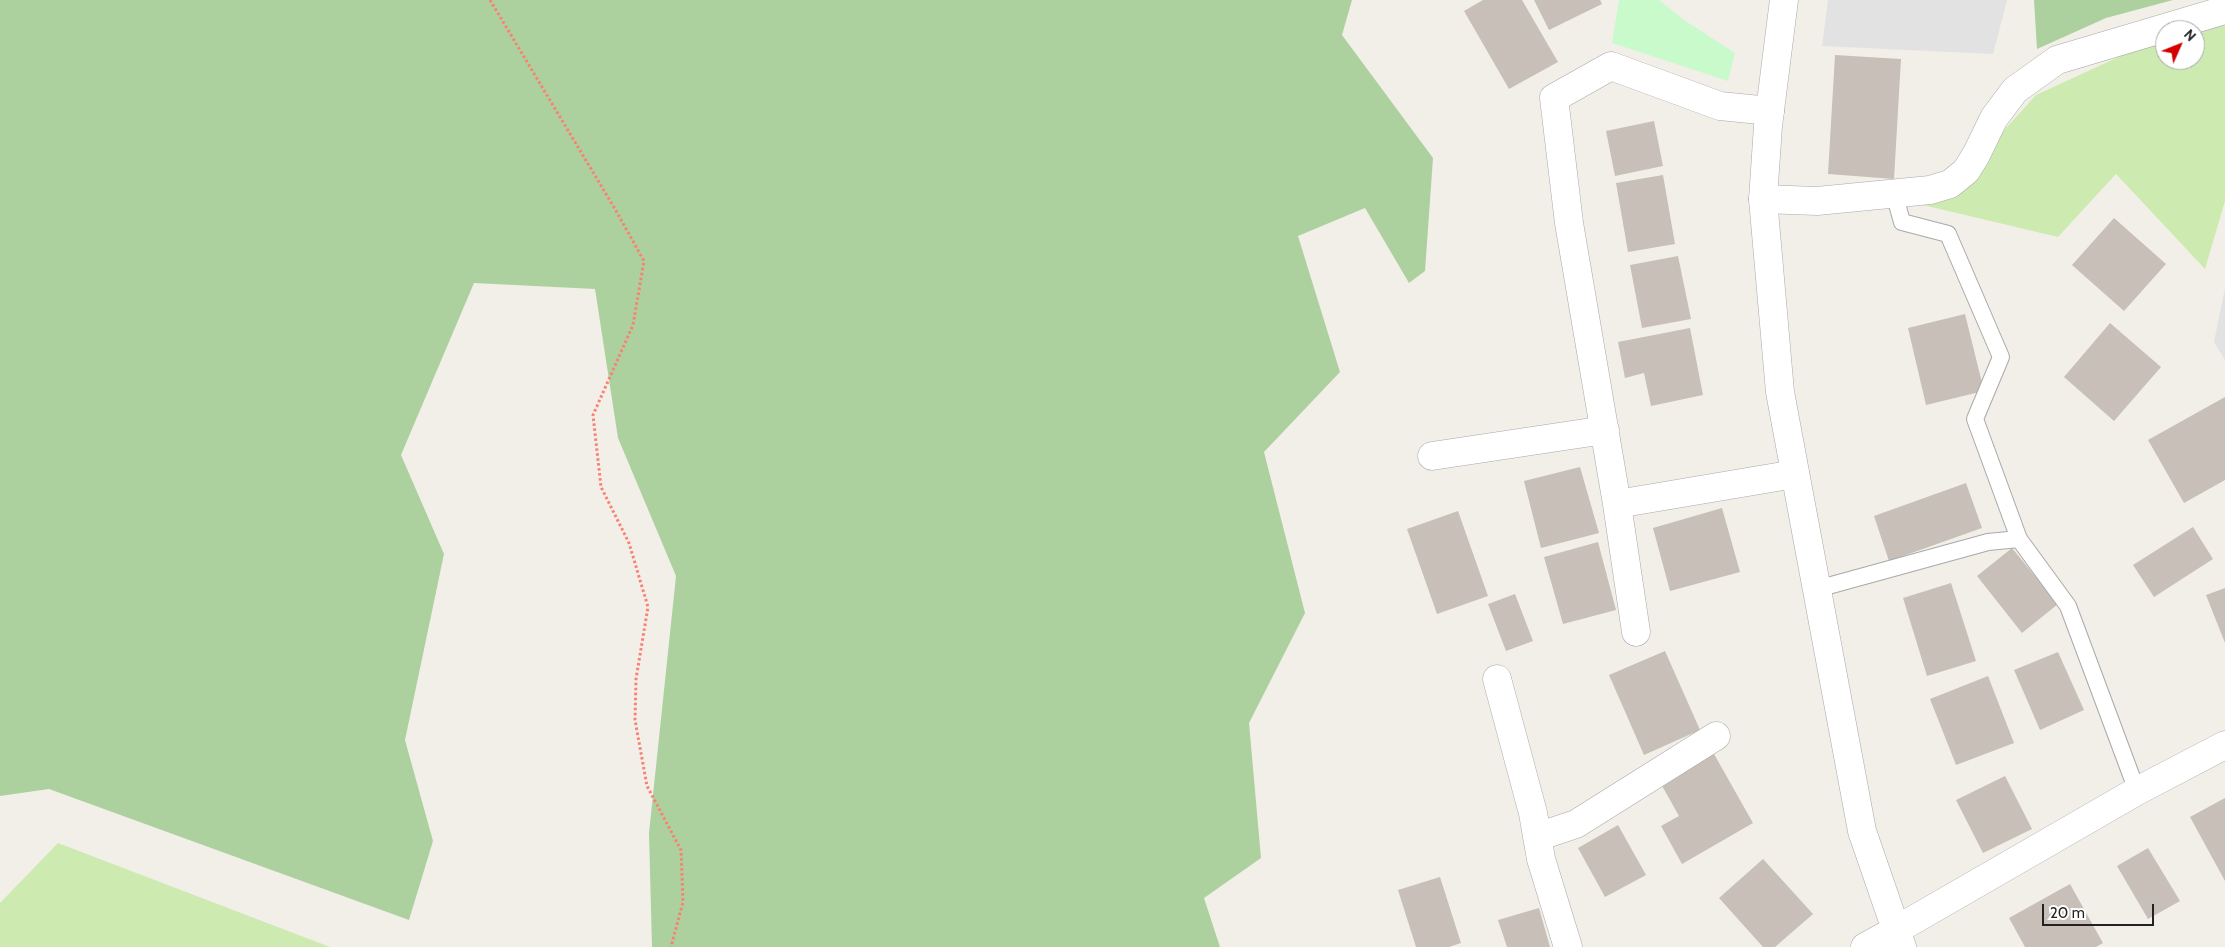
<!DOCTYPE html>
<html>
<head>
<meta charset="utf-8">
<style>
	body { margin:0 }
	#map { position:relative; width:2225px; height:947px; overflow:hidden; background:#f2efe9; font-family:Cabin,sans-serif }
	canvas { display:block }
	.north { position:absolute; left:2155px; top:20px; width:50px; height:50px; box-sizing:border-box; background:#fff; border:1px solid #a7a7a7; border-radius:50%; rotate:46deg; font-size:14px; font-weight:700; line-height:20px; text-align:center; color:#222 }
	.north::after { content:''; display:block; margin:auto; width:18px; height:22px; background:#d40000; clip-path:polygon(50% 0,100% 100%,50% 72%,0 100%) }
	.scale { position:absolute; left:2042px; top:904px; width:112px; height:22px; box-sizing:border-box; border:2px solid #222; border-top:0; padding-left:6px; font-size:15px; line-height:18px; white-space:nowrap; color:#222; -webkit-text-stroke:4px #fff; paint-order:stroke }
</style>
</head>
<body>
<div id="map">
<canvas width="2225" height="947"></canvas>
<div class="north">N</div>
<div class="scale">20 m</div>
</div>
<script>
const context = document.querySelector('canvas').getContext('2d');
context.lineJoin = 'round';
function fillPath(path, color) { context.fillStyle = color; context.fill(path, 'evenodd'); }
const toPath = rows => new Path2D(rows.map(r => 'M' + r).join(''));
function trace(path, color, width, dash) { context.strokeStyle = color; context.lineWidth = width; context.lineCap = dash ? 'butt' : 'round'; context.setLineDash(dash || []); context.stroke(path); }
fillPath(toPath([
	[2225,25,2225,201,2205,269,2116,174,2058,237,1906,201,1966,172,2036,95,2125,54,2165,42,2165,60,2195,60,2195,34],
	[58,843,330,947,0,947,0,903]
]), '#cdebb0');
fillPath(toPath([
	[0,0,1352,0,1342,35,1433,158,1425,271,1409,283,1365,208,1298,236,1340,372,1264,452,1305,613,1249,723,1261,858,1204,898,1220,947,652,947,649,833,676,576,618,438,595,289,474,283,401,455,444,554,405,740,433,841,409,920,49,789,0,796],
	[2034,0,2173,0,2106,18,2037,49]
]), '#add19e');
fillPath(toPath([
	[1619,0,1659,0,1684,20,1735,53,1728,81,1612,43]
]), '#c8facc');
fillPath(toPath([
	[1828,0,2007,0,1993,54,1822,46],
	[2225,288,2225,360,2214,342]
]), '#e2e2e2');
fillPath(toPath([
	[1483,0,1522,0,1558,62,1509,89,1464,11],
	[1534,0,1600,0,1602,4,1549,30],
	[1835,55,1901,59,1894,179,1828,174],
	[1654,121,1663,166,1615,176,1606,131],
	[1663,175,1675,244,1628,252,1616,183],
	[2114,218,2166,264,2124,311,2072,265],
	[1678,256,1691,319,1642,328,1630,265],
	[1965,314,1984,391,1926,405,1908,328],
	[2110,323,2161,367,2114,421,2064,377],
	[1690,328,1703,395,1651,406,1644,373,1625,378,1618,342],
	[2225,397,2225,480,2184,503,2148,440],
	[1580,467,1599,533,1541,548,1524,481],
	[1966,483,1982,528,1889,561,1874,516],
	[1722,508,1740,572,1670,591,1653,528],
	[1458,511,1488,596,1437,614,1407,529],
	[2193,527,2213,559,2154,597,2133,565],
	[1598,542,1616,610,1563,624,1544,557],
	[2012,548,2058,604,2022,633,1977,576],
	[1951,583,1976,661,1927,676,1903,598],
	[2225,588,2225,643,2206,595],
	[1515,594,1533,641,1506,651,1488,604],
	[1665,651,1700,730,1644,755,1609,675],
	[2058,652,2084,710,2040,730,2014,670],
	[1988,676,2014,743,1956,765,1930,699],
	[1714,754,1753,823,1682,864,1661,826,1679,816,1661,784],
	[2005,776,2032,829,1983,853,1956,800],
	[2225,798,2225,881,2190,817],
	[1618,825,1646,875,1605,897,1578,848],
	[2148,848,2180,901,2148,919,2117,866],
	[1763,859,1813,914,1775,947,1763,947,1719,898],
	[1440,877,1461,943,1449,947,1416,947,1398,890],
	[2070,884,2103,943,2096,947,2025,947,2009,918],
	[1539,908,1550,947,1507,947,1498,920]
]), '#c7bfb8');
const service = toPath([
	[1894,193,1902,222,1948,234,2001,357,1975,419,2019,539],
	[1817,589,1988,542,2019,539,2068,606,2137,791]
]);
const minor = toPath([
	[1770,111,1720,106,1611,66,1554,98,1569,223,1617,504,1795,474],
	[1763,199,1817,201,1930,190,1950,184,1966,171,1976,155,1994,118,2015,90,2057,60,2225,10],
	[1432,456,1605,430],
	[1617,504,1636,632],
	[1497,679,1533,813,1541,859,1568,947],
	[1537,837,1576,824,1716,736],
	[1896,930,2137,791,2225,745]
]);
const tertiary = toPath([
	[1784,0,1768,126,1763,199,1780,392,1862,831,1902,947],
	[1865,947,1896,930]
]);
trace(service, '#a9a9a9', 18);
trace(minor, '#a9a9a9', 29);
trace(tertiary, '#a9a9a9', 29);
trace(toPath([
	[490,0,615,209,644,261,633,325,593,415,601,487,629,543,648,607,636,679,635,720,647,786,681,850,683,902,671,947]
]), '#fa8072', 3, [2.5, 2.5]);
trace(service, '#fff', 16);
trace(minor, '#fff', 28);
trace(tertiary, '#fff', 28);
</script>
</body>
</html>
